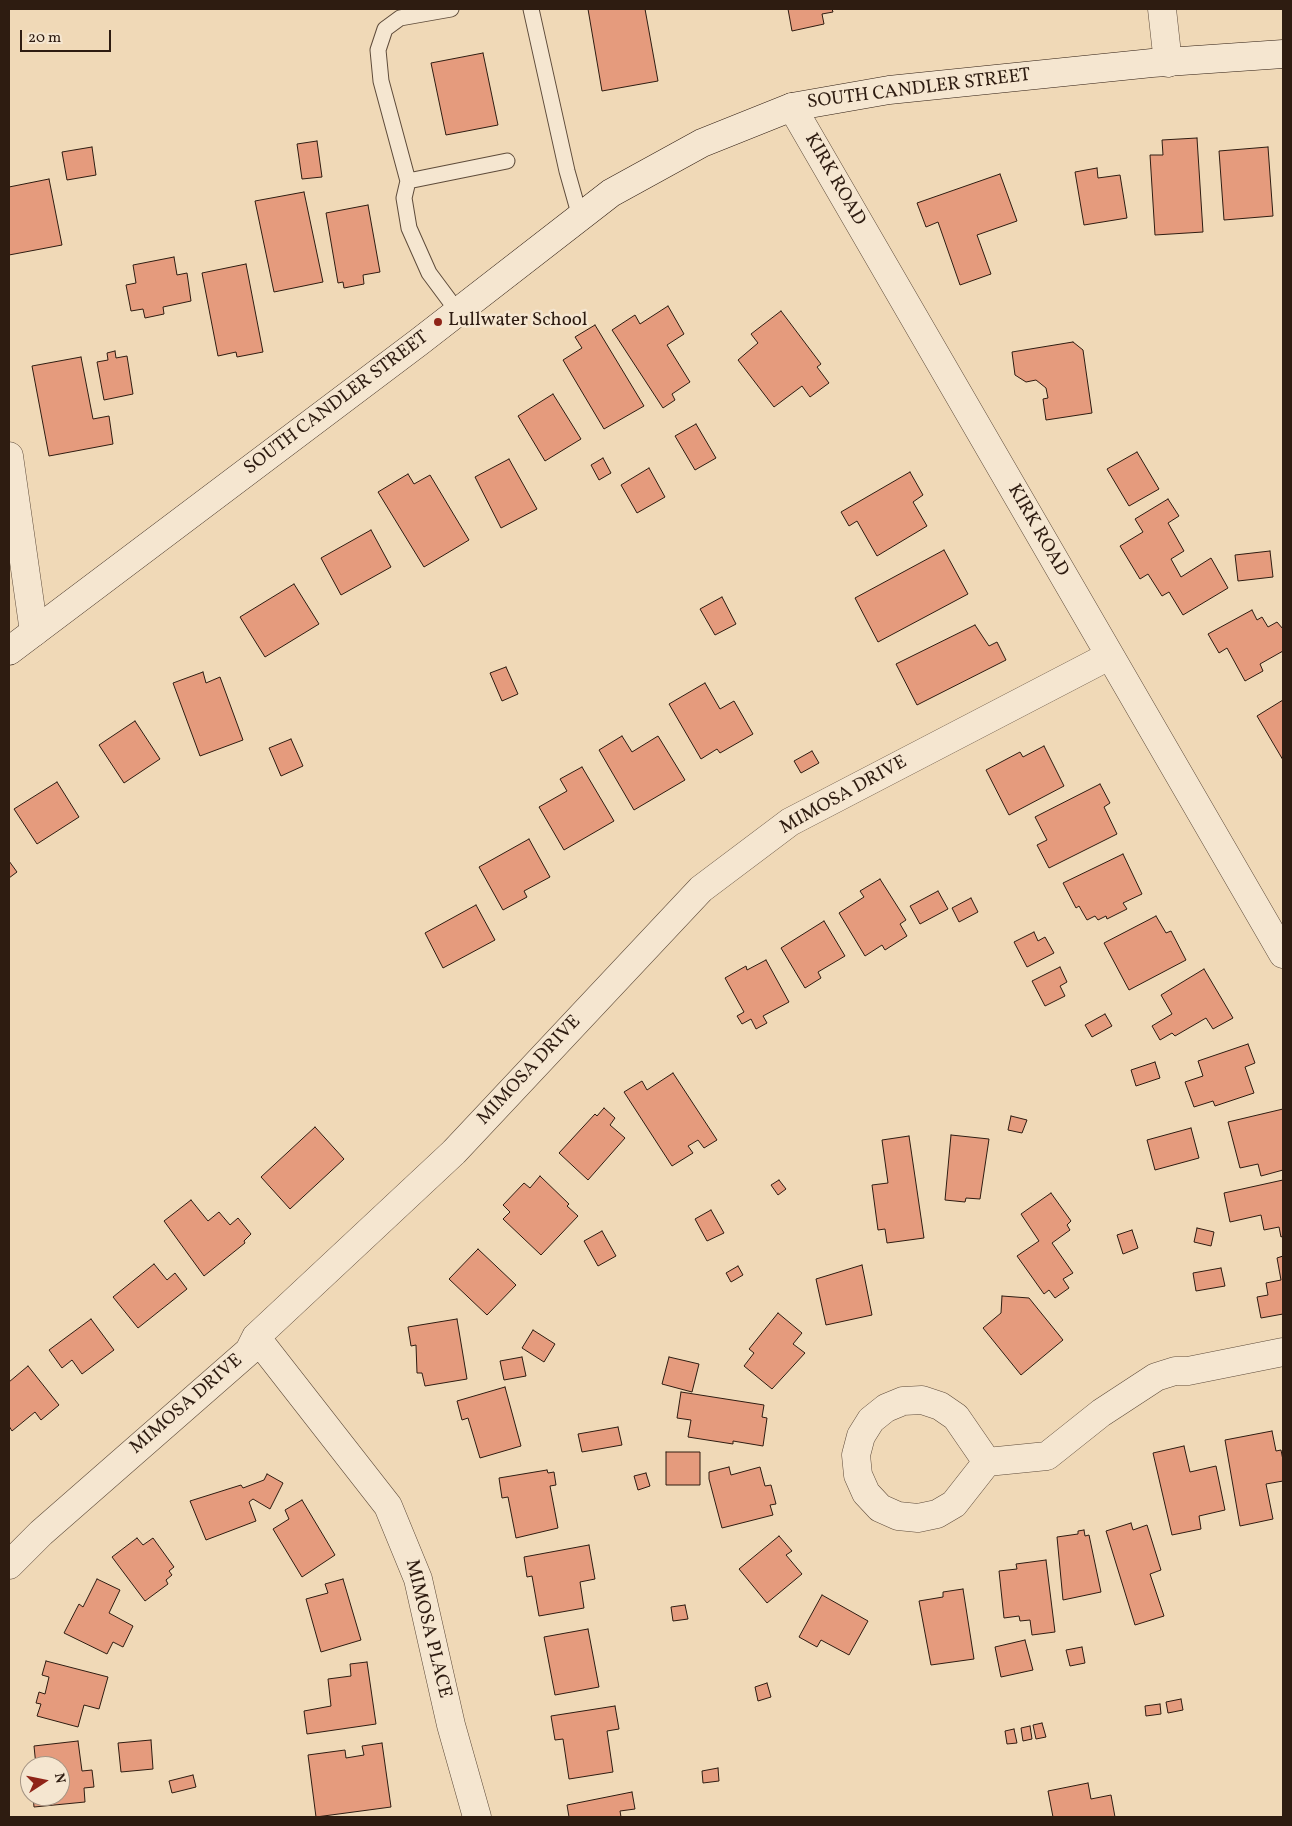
<!DOCTYPE html>
<html>
<head>
<meta charset="utf-8">
<style>
	body { margin:0 }
	#map { position:relative; width:1292px; height:1826px; overflow:hidden; background:#f0d9b7; font-family:Vollkorn,serif }
	canvas { display:block }
	.frame { position:absolute; inset:0; border:10px solid #2e1c11; pointer-events:none }
	.north { position:absolute; left:20px; top:1756px; width:50px; height:50px; box-sizing:border-box; background:#f5e6d0; border:1px solid #a59584; border-radius:50%; rotate:79deg; font-size:14px; font-weight:700; line-height:20px; text-align:center; color:#2e1c11 }
	.north::after { content:''; display:block; margin:auto; width:18px; height:22px; background:#8f2418; clip-path:polygon(50% 0,100% 100%,50% 72%,0 100%) }
	.scale { position:absolute; left:20px; top:30px; width:91px; height:22px; box-sizing:border-box; border:2px solid #2e1c11; border-top:0; padding-left:6px; font-size:15px; line-height:18px; white-space:nowrap; color:#2e1c11; -webkit-text-stroke:4px #f5e6d0; paint-order:stroke }
</style>
</head>
<body>
<div id="map">
<canvas width="1292" height="1826"></canvas>
<div class="frame"></div>
<div class="north">N</div>
<div class="scale">20 m</div>
</div>
<script>
const context = document.querySelector('canvas').getContext('2d');
context.lineJoin = 'round';
function fillPath(path, color) { context.fillStyle = color; context.fill(path, 'evenodd'); }
const toPath = rows => new Path2D(rows.map(r => 'M' + r).join(''));
function trace(path, color, width, dash) { context.strokeStyle = color; context.lineWidth = width; context.lineCap = dash ? 'butt' : 'round'; context.setLineDash(dash || []); context.stroke(path); }
function label(font, color, halo, rows, align = 'center') {
  context.font = font + ' Vollkorn,serif'; context.lineWidth = 5; context.setLineDash([]); context.textBaseline = 'middle'; context.strokeStyle = halo; context.fillStyle = color; for (const [text, x, y, turn = 0] of rows) {
    context.save(); context.translate(x, y); context.rotate((+turn || 0) * Math.PI / 180); context.textAlign = isNaN(turn) ? turn : align; if (halo) context.strokeText(text, 0, 0); context.fillText(text, 0, 0); context.restore();
  }
}
const building = toPath([
	[588,9,645,9,658,81,602,91,588,9],
	[788,9,832,9,833,12,822,14,824,24,792,31,788,9],
	[483,53,498,125,446,135,431,63,483,53],
	[1197,138,1203,232,1155,235,1150,155,1163,155,1162,140,1197,138],
	[317,141,322,177,302,179,297,144,317,141],
	[92,147,96,175,67,180,62,152,92,147],
	[1268,147,1273,216,1224,220,1219,151,1268,147],
	[1097,168,1098,178,1120,175,1127,218,1084,225,1075,172,1097,168],
	[1000,174,1017,221,977,235,991,274,960,285,938,222,926,227,917,203,1000,174],
	[49,179,62,245,9,255,9,187,49,179],
	[304,192,323,282,274,292,255,201,304,192],
	[368,205,380,272,363,275,364,284,344,288,343,282,338,283,326,213,368,205],
	[174,257,177,275,187,273,191,301,163,307,164,314,145,318,143,309,131,311,126,285,136,283,133,265,174,257],
	[246,264,263,352,237,357,236,352,218,356,202,273,246,264],
	[668,306,684,334,667,345,690,382,672,394,675,400,663,408,612,330,635,315,640,324,668,306],
	[781,311,821,364,817,367,829,383,810,397,802,386,774,407,738,360,758,343,751,334,781,311],
	[595,325,644,406,604,429,563,360,582,348,575,337,595,325],
	[1073,342,1083,350,1092,413,1046,420,1043,399,1048,398,1046,388,1036,380,1026,382,1015,375,1012,352,1073,342],
	[115,351,116,358,127,356,133,394,104,400,97,362,108,360,107,353,115,351],
	[81,357,93,419,109,416,113,444,49,456,32,366,81,357],
	[553,394,581,439,545,461,518,416,553,394],
	[696,424,716,458,695,470,675,436,696,424],
	[1137,452,1159,489,1129,506,1107,469,1137,452],
	[603,458,611,473,599,480,591,465,603,458],
	[509,459,537,509,501,528,475,477,509,459],
	[649,468,665,497,637,513,621,485,649,468],
	[910,472,923,495,913,502,927,526,877,556,857,521,849,526,841,512,910,472],
	[408,474,414,484,430,475,469,540,424,567,378,492,408,474],
	[1168,499,1179,516,1168,523,1184,551,1171,559,1181,577,1211,558,1228,588,1183,615,1169,592,1162,596,1148,574,1140,579,1120,546,1143,532,1135,519,1168,499],
	[371,530,391,567,341,595,321,558,371,530],
	[944,550,968,594,878,642,855,598,944,550],
	[1270,551,1273,577,1238,581,1235,555,1270,551],
	[294,584,319,624,265,657,240,617,294,584],
	[722,597,736,624,715,635,700,609,722,597],
	[1252,610,1257,620,1262,617,1268,627,1277,622,1283,629,1283,651,1260,664,1263,671,1245,681,1227,648,1219,653,1208,634,1252,610],
	[975,625,989,646,997,642,1006,660,917,705,896,664,975,625],
	[506,667,518,694,502,701,490,673,506,667],
	[203,672,206,683,220,677,243,740,200,756,173,683,203,672],
	[705,683,720,709,734,701,753,734,720,753,717,749,701,759,669,704,705,683],
	[1283,700,1283,760,1257,716,1283,700],
	[135,721,160,759,124,783,99,745,135,721],
	[622,736,632,752,658,736,685,780,634,810,599,750,622,736],
	[291,739,303,766,281,776,269,748,291,739],
	[1044,746,1064,786,1009,815,986,770,1020,752,1023,757,1044,746],
	[812,751,819,763,801,773,794,761,812,751],
	[582,767,614,821,564,850,539,807,567,791,560,779,582,767],
	[57,782,79,817,37,844,14,809,57,782],
	[1100,784,1110,803,1104,807,1117,834,1049,868,1037,845,1047,840,1035,817,1100,784],
	[529,839,550,877,524,891,527,897,503,910,479,867,529,839],
	[1123,854,1142,894,1123,903,1127,909,1107,919,1106,916,1098,920,1095,916,1087,920,1079,906,1076,908,1063,883,1123,854],
	[9,861,17,872,9,878,9,861],
	[880,879,906,920,900,924,907,936,885,950,882,945,865,956,839,913,864,897,860,891,880,879],
	[938,891,948,909,920,924,910,906,938,891],
	[971,898,978,912,959,922,952,908,971,898],
	[476,905,495,940,443,968,425,933,476,905],
	[1156,916,1166,933,1171,931,1186,960,1129,990,1104,943,1156,916],
	[824,921,845,956,818,972,821,978,805,988,781,948,824,921],
	[1034,932,1038,941,1045,937,1054,953,1027,967,1014,942,1034,932],
	[766,960,789,1002,763,1016,767,1023,756,1029,751,1019,742,1024,737,1016,744,1012,725,978,746,966,747,970,766,960],
	[1060,967,1067,982,1060,986,1065,996,1045,1006,1032,981,1060,967],
	[1204,969,1233,1018,1213,1029,1206,1018,1175,1036,1172,1033,1160,1040,1152,1026,1172,1014,1161,995,1204,969],
	[1105,1014,1112,1026,1092,1037,1085,1025,1105,1014],
	[1248,1044,1255,1063,1245,1067,1254,1093,1215,1106,1213,1101,1194,1107,1185,1082,1203,1076,1198,1061,1248,1044],
	[1155,1062,1160,1078,1136,1086,1131,1070,1155,1062],
	[673,1073,717,1140,704,1148,698,1140,688,1146,693,1153,672,1166,624,1092,642,1081,647,1090,673,1073],
	[604,1108,615,1118,610,1125,625,1138,588,1180,559,1153,595,1114,597,1116,604,1108],
	[1283,1109,1283,1170,1261,1176,1258,1164,1240,1168,1228,1122,1283,1109],
	[1011,1116,1027,1120,1022,1133,1008,1130,1011,1116],
	[315,1127,344,1159,290,1209,261,1177,315,1127],
	[1191,1128,1199,1158,1155,1170,1147,1140,1191,1128],
	[951,1135,989,1139,980,1199,966,1198,965,1202,945,1200,951,1135],
	[909,1136,924,1238,887,1243,885,1229,878,1230,872,1185,888,1183,882,1140,909,1136],
	[540,1176,569,1204,567,1206,578,1216,541,1255,503,1219,510,1212,503,1205,524,1183,530,1188,540,1176],
	[779,1180,786,1189,778,1195,771,1185,779,1180],
	[1283,1180,1283,1236,1281,1237,1279,1227,1264,1230,1261,1215,1230,1222,1224,1193,1283,1180],
	[1051,1193,1071,1221,1067,1225,1070,1230,1052,1243,1073,1273,1063,1279,1069,1288,1055,1298,1049,1290,1044,1294,1017,1256,1039,1241,1021,1214,1051,1193],
	[191,1200,208,1221,219,1212,230,1225,238,1218,251,1234,244,1241,245,1243,204,1276,164,1221,191,1200],
	[711,1210,724,1233,707,1241,695,1219,711,1210],
	[1197,1228,1214,1232,1211,1246,1194,1242,1197,1228],
	[1132,1230,1138,1248,1123,1254,1117,1235,1132,1230],
	[602,1231,616,1256,598,1266,584,1241,602,1231],
	[478,1249,516,1285,487,1315,449,1279,478,1249],
	[1283,1256,1283,1314,1261,1318,1257,1297,1268,1295,1266,1283,1281,1280,1277,1258,1283,1256],
	[154,1264,167,1280,175,1273,187,1289,138,1328,113,1297,154,1264],
	[862,1265,872,1315,826,1325,816,1279,862,1265],
	[738,1266,743,1275,731,1282,726,1273,738,1266],
	[1221,1268,1225,1286,1196,1291,1193,1273,1221,1268],
	[1002,1296,1029,1298,1063,1340,1021,1375,983,1328,1001,1313,1002,1296],
	[778,1313,802,1333,793,1344,805,1353,772,1389,744,1366,754,1353,749,1349,778,1313],
	[91,1319,114,1350,82,1374,72,1360,62,1368,49,1350,91,1319],
	[457,1319,467,1379,425,1386,422,1373,417,1373,416,1345,411,1346,408,1327,457,1319],
	[533,1330,555,1344,544,1362,522,1348,533,1330],
	[522,1357,526,1376,504,1380,500,1361,522,1357],
	[669,1357,699,1364,692,1392,662,1384,669,1357],
	[28,1366,59,1405,41,1420,35,1412,12,1431,9,1426,9,1382,28,1366],
	[505,1387,521,1446,480,1458,468,1418,462,1420,457,1401,505,1387],
	[681,1392,764,1405,762,1417,767,1418,763,1446,733,1441,733,1444,688,1437,691,1420,677,1418,681,1392],
	[618,1427,622,1445,582,1452,578,1434,618,1427],
	[1272,1431,1276,1451,1281,1450,1283,1460,1283,1481,1266,1484,1273,1519,1240,1526,1225,1440,1272,1431],
	[1184,1446,1190,1472,1216,1466,1225,1510,1199,1516,1201,1529,1172,1535,1153,1453,1184,1446],
	[666,1452,700,1452,700,1485,666,1485,666,1452],
	[729,1467,731,1475,760,1467,765,1486,771,1485,776,1504,770,1505,773,1515,722,1528,709,1479,709,1472,729,1467],
	[547,1470,548,1473,554,1472,556,1485,550,1486,558,1528,516,1538,508,1497,502,1498,499,1478,547,1470],
	[646,1473,650,1486,638,1490,634,1476,646,1473],
	[267,1474,283,1483,270,1509,253,1499,249,1502,256,1521,206,1540,190,1501,241,1485,243,1488,264,1480,267,1474],
	[302,1500,335,1555,302,1577,273,1529,289,1519,285,1510,302,1500],
	[1131,1523,1133,1530,1147,1525,1161,1570,1150,1574,1164,1616,1135,1625,1106,1531,1131,1523],
	[1084,1530,1085,1536,1089,1535,1101,1592,1063,1600,1057,1537,1078,1534,1078,1531,1084,1530],
	[779,1536,792,1551,786,1555,802,1574,767,1603,739,1569,779,1536],
	[137,1538,143,1545,153,1538,174,1567,169,1571,172,1575,166,1580,168,1584,145,1601,112,1557,137,1538],
	[589,1545,595,1579,580,1582,584,1608,539,1616,532,1576,527,1577,524,1557,589,1545],
	[1046,1560,1055,1632,1032,1635,1030,1620,1020,1621,1019,1616,1004,1618,999,1571,1017,1569,1016,1564,1046,1560],
	[97,1579,120,1590,109,1613,133,1626,123,1647,113,1642,107,1654,64,1633,79,1604,83,1607,97,1579],
	[343,1579,361,1640,321,1652,306,1599,328,1593,325,1584,343,1579],
	[963,1589,974,1659,931,1665,919,1601,943,1597,943,1592,963,1589],
	[822,1595,868,1621,849,1655,821,1640,817,1647,799,1637,822,1595],
	[685,1605,688,1619,673,1621,671,1607,685,1605],
	[588,1629,599,1687,555,1695,544,1637,588,1629],
	[1025,1640,1033,1670,1001,1677,995,1647,1025,1640],
	[1082,1647,1085,1663,1070,1666,1066,1650,1082,1647],
	[46,1661,108,1677,99,1709,84,1705,78,1727,37,1716,41,1704,36,1703,39,1692,45,1694,49,1677,42,1675,46,1661],
	[367,1662,376,1724,307,1734,304,1711,331,1706,328,1679,351,1676,350,1664,367,1662],
	[767,1683,771,1697,758,1701,755,1687,767,1683],
	[1181,1699,1183,1710,1168,1713,1166,1702,1181,1699],
	[1160,1704,1161,1714,1146,1716,1145,1706,1160,1704],
	[615,1706,619,1729,607,1731,613,1772,569,1779,563,1739,555,1740,551,1716,615,1706],
	[1042,1723,1046,1737,1036,1739,1033,1725,1042,1723],
	[1030,1726,1032,1739,1023,1741,1021,1728,1030,1726],
	[1014,1729,1017,1743,1007,1744,1005,1731,1014,1729],
	[151,1740,153,1769,121,1772,118,1743,151,1740],
	[78,1741,82,1771,92,1770,94,1787,84,1788,85,1802,34,1807,33,1796,60,1796,60,1766,36,1766,34,1746,78,1741],
	[382,1743,391,1807,316,1817,308,1755,345,1750,346,1758,364,1755,362,1746,382,1743],
	[718,1768,719,1781,703,1783,702,1771,718,1768],
	[193,1775,196,1787,172,1793,169,1781,193,1775],
	[1088,1783,1091,1799,1111,1795,1115,1817,1053,1817,1048,1791,1088,1783],
	[632,1792,635,1809,620,1811,621,1817,569,1817,567,1805,632,1792]
]);
fillPath(building, '#e59b7d');
trace(building, '#2e1c11', 1);
const lane = toPath([
	[451,9,400,18,385,29,378,50,381,81,408,181,404,198,409,228,429,273,458,312],
	[531,9,567,171,580,217],
	[408,181,507,161]
]);
const street = toPath([
	[1162,9,1168,63],
	[792,107,1283,954],
	[9,456,34,632],
	[256,1337,388,1506,418,1579,451,1725,477,1817],
	[987,1462,956,1417,940,1406,922,1400,903,1401,886,1408,871,1420,861,1436,856,1455,858,1475,866,1493,880,1508,898,1516,918,1518,937,1514,954,1504,987,1462,1047,1456,1101,1413,1156,1377,1175,1371,1188,1371,1283,1352],
	[9,1565,41,1533,249,1351,256,1337,454,1152,701,889,790,822,1109,656]
]);
const secondary = toPath([
	[9,651,419,342,611,193,702,143,792,107,889,90,1152,63,1283,54]
]);
trace(lane, '#5e4b3a', 17);
trace(street, '#5e4b3a', 29);
trace(secondary, '#2e1c11', 29);
trace(lane, '#f5e6d0', 15);
trace(street, '#f5e6d0', 28);
trace(secondary, '#f5e6d0', 28);
for (const [x, y, r, color] of [
	[438,322,5,"#8f2418"]
]) { const dot = new Path2D(); dot.arc(x, y, r, 0, 2 * Math.PI); context.fillStyle = color; context.fill(dot); trace(dot, '#f5e6d0', 2); }
label('19px', '#2e1c11', '#f5e6d0', [
	["SOUTH CANDLER STREET",919,90,-7],
	["KIRK ROAD",834,180,60],
	["SOUTH CANDLER STREET",337,404,-37],
	["KIRK ROAD",1037,531,60],
	["MIMOSA DRIVE",844,796,-29],
	["MIMOSA DRIVE",530,1071,-47],
	["MIMOSA DRIVE",187,1405,-41],
	["MIMOSA PLACE",427,1629,76]
]);
label('19px', '#2e1c11', '#f5e6d0', [
	["Lullwater School",448,322]
], 'left');
</script>
</body>
</html>
